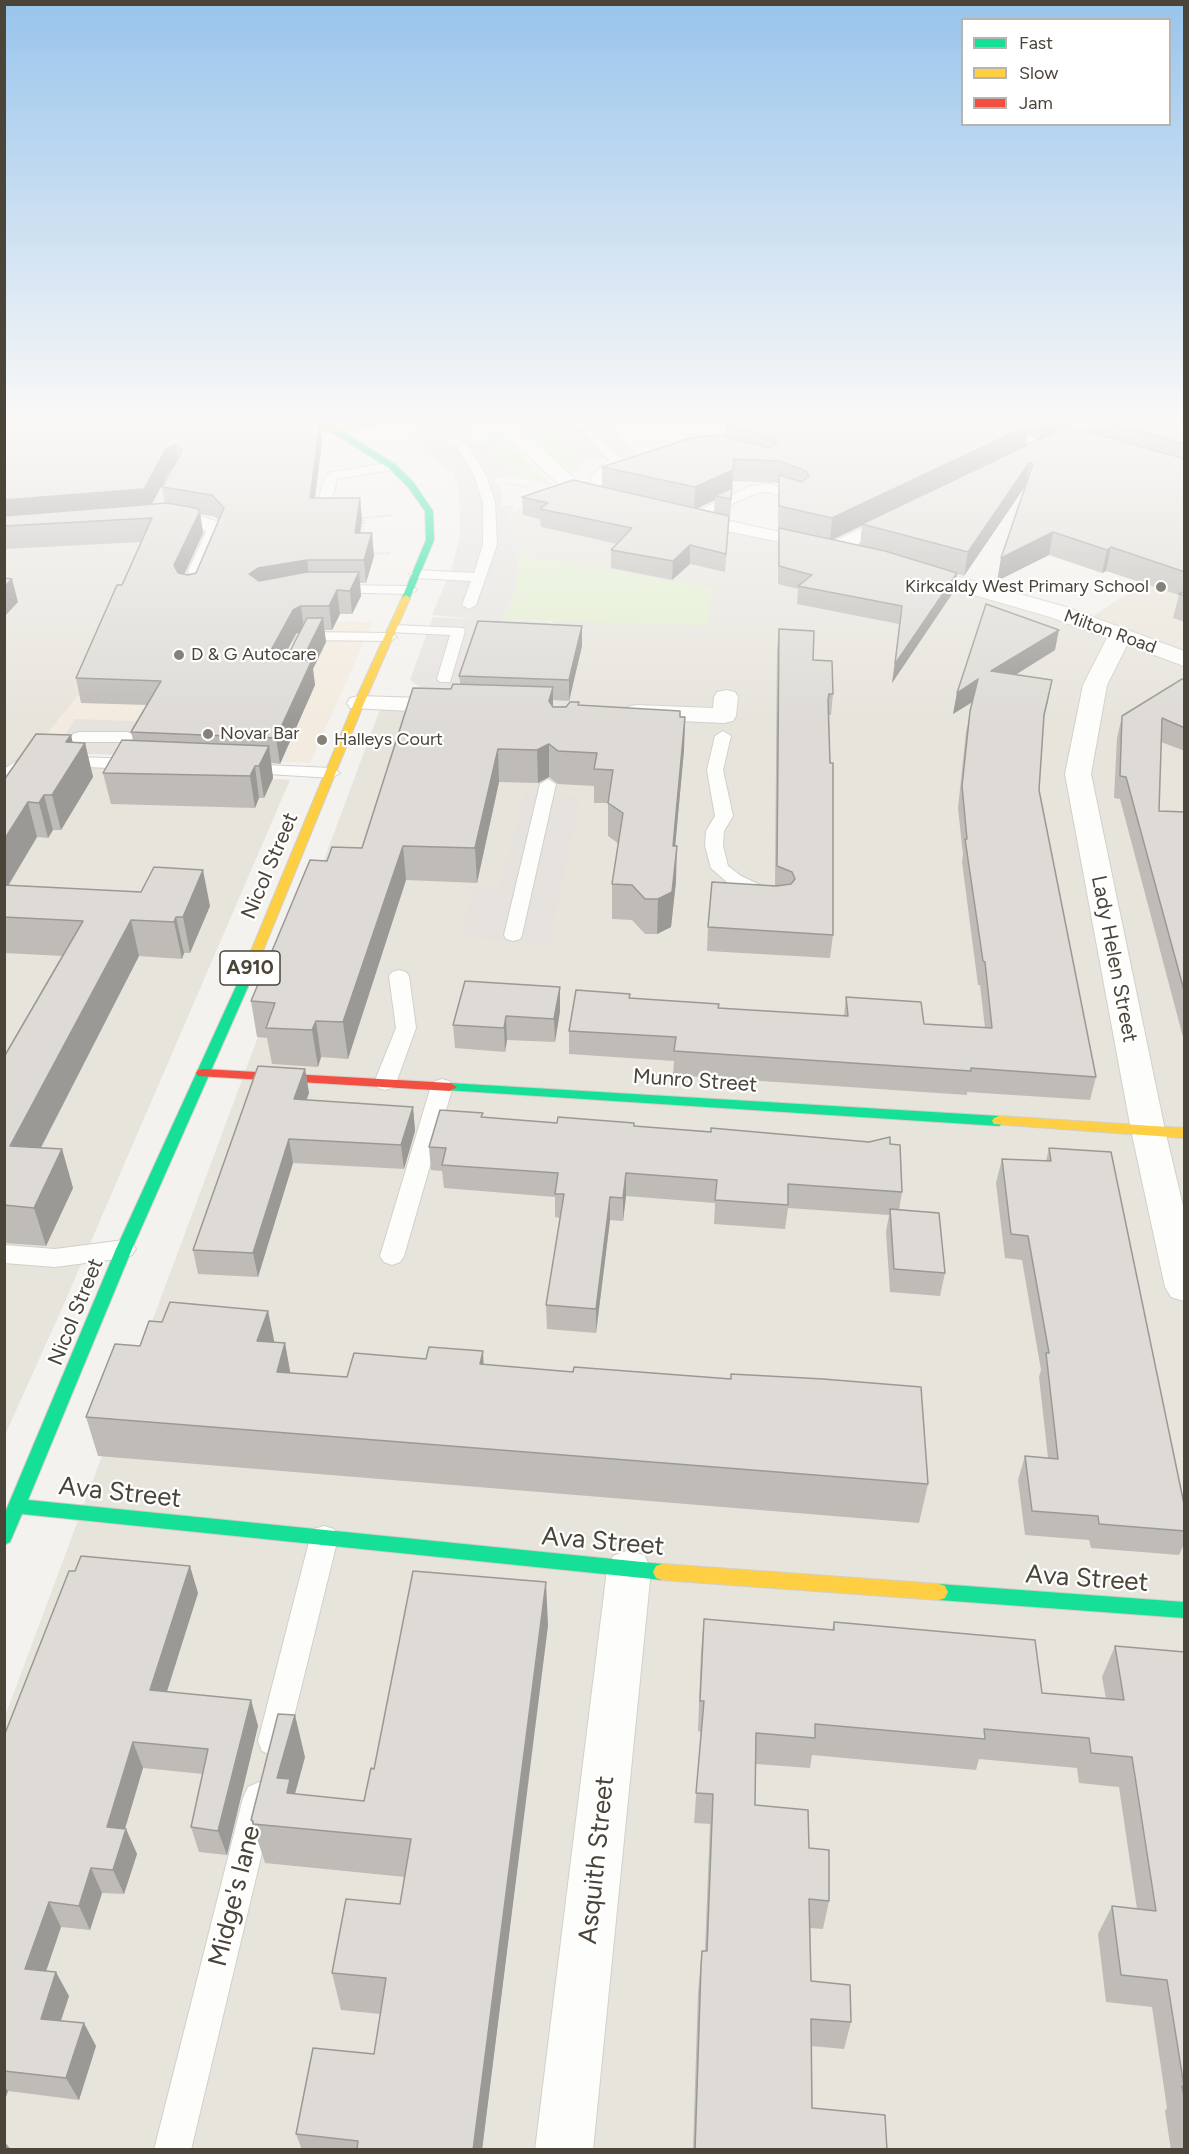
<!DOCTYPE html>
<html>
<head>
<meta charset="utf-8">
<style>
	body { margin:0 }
	#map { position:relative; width:1189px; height:2154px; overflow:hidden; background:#f4f2ee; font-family:Figtree,sans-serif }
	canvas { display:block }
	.frame { position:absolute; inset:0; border:6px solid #4b4439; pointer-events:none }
	.legend { position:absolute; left:961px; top:18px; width:210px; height:108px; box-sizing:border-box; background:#fff; border:2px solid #b7b4b0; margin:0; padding:8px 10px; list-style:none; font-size:18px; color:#4b4439 }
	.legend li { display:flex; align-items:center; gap:12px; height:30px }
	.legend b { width:30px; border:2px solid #b7b4b0 }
</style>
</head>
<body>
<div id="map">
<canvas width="1189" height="2154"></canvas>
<div class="frame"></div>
<ul class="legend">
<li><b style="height:8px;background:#16e098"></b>Fast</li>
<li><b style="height:8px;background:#ffcf43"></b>Slow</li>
<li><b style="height:8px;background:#f24e42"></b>Jam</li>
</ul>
</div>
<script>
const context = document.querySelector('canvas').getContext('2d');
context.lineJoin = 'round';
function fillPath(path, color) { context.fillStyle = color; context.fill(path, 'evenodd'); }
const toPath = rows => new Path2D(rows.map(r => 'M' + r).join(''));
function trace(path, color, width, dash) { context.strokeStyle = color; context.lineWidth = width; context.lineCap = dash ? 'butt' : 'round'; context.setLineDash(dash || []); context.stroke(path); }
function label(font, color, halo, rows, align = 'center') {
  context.font = font + ' Figtree,sans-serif'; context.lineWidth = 4.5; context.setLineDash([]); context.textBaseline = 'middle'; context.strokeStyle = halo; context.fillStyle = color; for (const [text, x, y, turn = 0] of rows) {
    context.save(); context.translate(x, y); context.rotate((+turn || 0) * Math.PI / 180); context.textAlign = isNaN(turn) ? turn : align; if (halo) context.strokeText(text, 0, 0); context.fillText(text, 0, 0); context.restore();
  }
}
fillPath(toPath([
	[48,471,183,480,170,512,232,524,207,637,81,692,24,763,290,780,64,1304,5,1435,5,475],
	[548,491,875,562,1011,605,1184,664,1184,2149,5,2149,4,1719,385,696,531,703,553,622,518,559,510,515]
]), '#e7e4dc');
fillPath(toPath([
	[210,621,373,622,310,763,34,751,81,692]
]), '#f3ebdf');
fillPath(toPath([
	[1184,556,1184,653,1090,618]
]), '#eae5da');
fillPath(toPath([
	[447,422,481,428,469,436,457,429,444,430,433,433,428,438,411,439,414,429],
	[517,422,567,422,577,428,556,431,580,463,582,471,567,473],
	[492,432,502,440,553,485,516,478,490,444,478,444],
	[517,555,712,588,708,625,502,620,517,587]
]), '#e1eecf');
fillPath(toPath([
	[609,423,642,460,626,462,600,460,580,463,555,431],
	[458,429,478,444,490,444,514,476,493,479,500,487,503,497,500,506,514,505,510,515,518,559,517,587,502,620,551,622,546,642,473,639,456,691,423,689,410,680,433,617,474,619,432,615,452,567,460,536,459,491,454,474,422,451,428,438,433,433],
	[75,719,157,722,154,756,54,753],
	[525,793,580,796,549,944,460,938,474,888,499,889]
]), '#e6e3df');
const lane = toPath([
	[588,429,592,430,622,460,605,477,628,468,634,472,578,495,574,494,572,491,574,488,593,481,590,478,592,475,609,460,582,432,588,429],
	[443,433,467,444,486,475,495,502,497,545,476,605,469,609,462,605,471,581,416,578,409,574,416,570,474,573,483,545,483,502,474,475,458,448,439,438,439,434,443,433],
	[392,462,396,463,396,469,337,479,329,513,327,516,319,516,317,513,321,488,328,473,392,462],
	[769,484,803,495,805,498,799,502,768,492,757,493,693,521,688,522,682,518,751,486,769,484],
	[333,585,410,586,417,590,410,594,328,592,326,589,333,585],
	[394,625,463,628,465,631,450,682,440,682,437,679,450,635,389,632,387,629,394,625],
	[304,632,390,633,397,637,390,641,309,640,306,644,296,644,294,641,297,636,304,632],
	[723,731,731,736,723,770,733,816,724,831,723,846,728,866,741,876,773,891,776,895,773,899,761,899,729,884,711,868,705,846,706,831,715,816,707,770,715,736,723,731],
	[79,732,128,732,136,737,128,742,84,742,76,757,137,759,145,764,137,769,35,765,4,782,4,769,18,760,35,755,60,756,73,734,79,732],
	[243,764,332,768,340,773,332,778,237,772,235,769,243,764],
	[548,779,556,784,522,935,520,939,513,941,506,939,504,935,540,784,548,779],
	[399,970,406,972,409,976,416,1028,396,1083,392,1088,385,1090,378,1088,374,1083,396,1028,389,976,392,972,399,970],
	[442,1079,449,1081,453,1086,404,1256,400,1262,392,1265,384,1262,380,1256,431,1086,435,1081,442,1079],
	[124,1240,132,1243,136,1249,132,1255,124,1258,55,1267,4,1263,4,1245,55,1249,124,1240],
	[324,1526,334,1529,338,1538,288,1741,284,1751,273,1756,262,1751,258,1741,310,1538,314,1529,324,1526],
	[259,1782,270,1787,275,1798,191,2150,154,2150,243,1798,248,1787,259,1782]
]);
const street = toPath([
	[490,422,510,422,585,487,616,495,619,499,616,503,609,505,571,495,490,422],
	[1082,422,1106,422,1103,426,1048,453,1034,453,1032,449,1034,445,1082,422],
	[156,511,191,513,219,522,226,532,207,576,199,577,191,576,188,571,206,532,205,530,191,525,149,521,146,517,149,513,156,511],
	[685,511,830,543,893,513,900,511,907,513,910,517,907,521,834,555,825,551,678,521,675,517,678,513,685,511],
	[913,564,1066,607,1184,651,1184,666,1127,645,1107,685,1091,774,1165,1130,1184,1210,1184,1301,1171,1297,1165,1287,1131,1130,1065,774,1083,685,1107,638,1050,617,905,575,902,570,905,565,913,564],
	[726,690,735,692,738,697,736,716,733,721,724,723,636,719,627,717,624,712,627,707,636,705,713,708,714,697,717,692,726,690],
	[359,696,453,699,462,701,465,706,462,711,453,713,350,708,347,703,350,698,359,696],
	[629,1550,645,1556,651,1570,593,2150,535,2150,607,1570,613,1556,629,1550]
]);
const fast = toPath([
	[308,422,319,422,337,428,395,464,414,483,433,511,434,540,409,600,402,598,426,540,425,511,408,487,389,468,331,432,308,422],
	[245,976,251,980,132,1249,28,1500,662,1564,668,1566,671,1572,668,1578,662,1580,22,1514,10,1542,4,1545,4,1515,116,1249,239,980,245,976],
	[450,1083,999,1116,1006,1121,999,1126,445,1090,443,1087,450,1083],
	[939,1584,1184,1602,1184,1618,939,1600,933,1598,930,1592,933,1586,939,1584]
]);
const slow = toPath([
	[247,422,276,422,334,428,378,422,401,422,334,432,247,422],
	[406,595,410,598,364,703,251,980,245,984,241,983,239,980,354,703,402,598,406,595],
	[999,1116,1184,1128,1184,1138,994,1124,992,1121,994,1118,999,1116],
	[662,1564,939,1584,945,1586,948,1592,945,1598,939,1600,662,1580,656,1578,653,1572,656,1566,662,1564]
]);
const jam = toPath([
	[203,1069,450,1083,457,1087,450,1091,198,1076,196,1073,198,1070,203,1069]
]);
trace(lane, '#d2d0cb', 2);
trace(street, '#d2d0cb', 2);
trace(fast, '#d3cfc5', 2);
trace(slow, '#d3cfc5', 2);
trace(jam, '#d3cfc5', 2);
trace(toPath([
	[511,484,528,488],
	[362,536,364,518,394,515],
	[371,554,390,553]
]), '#d3d2cc', 2, [1.5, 1.5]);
fillPath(lane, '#fdfdfc');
fillPath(street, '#fdfdfc');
fillPath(fast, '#16e098');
fillPath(slow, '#ffcf43');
fillPath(jam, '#f24e42');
fillPath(toPath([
	[4,422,320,422,322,442,315,498,360,498,362,520,360,533,374,556,366,583,360,583,361,596,352,614,340,614,332,630,324,630,326,642,313,669,315,685,280,764,271,763,273,778,264,798,259,798,255,808,111,804,103,773,133,740,131,732,147,705,81,703,76,678,122,585,142,542,4,549],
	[173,469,162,487,165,503,152,504,170,470],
	[200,514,215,517,219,521,196,573,188,575,184,574,203,533],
	[300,632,287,657,283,658,296,634],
	[731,422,1076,422,1068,426,1085,431,1087,422,1185,422,1185,622,1173,618,1179,595,1106,571,1102,573,1049,555,997,581,1026,485,964,576,957,574,954,591,892,683,899,624,797,604,798,589,778,584,778,545,779,529,778,529,778,498,779,483,733,481,725,572,690,564,672,580,611,568,611,550,617,544,541,527,540,519,523,515,522,497,602,487,602,467,725,436,726,424],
	[1028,436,1039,440,1026,446],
	[715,500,714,512,697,508],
	[862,525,860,546,832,540],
	[582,626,582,646,569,701,553,700,553,707,579,705,685,717,684,750,675,846,676,881,671,927,657,934,645,934,632,920,612,919,612,884,619,844,608,836,608,803,594,803,594,786,558,784,549,777,538,783,499,782,477,883,406,880,348,1059,321,1057,318,1067,272,1064,267,1038,257,1037,251,1001,327,861,362,848,451,689,460,684,459,676],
	[779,629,813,660,833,694,831,715,828,715,833,935,830,958,707,951,708,927,775,886,777,650],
	[1055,650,1015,675,1048,701,1043,721,1039,790,1096,1077,1090,1100,967,1092,967,1095,673,1075,674,1061,569,1054,569,1031,630,994,630,998,718,1008,844,1016,846,997,924,1024,985,1028,980,985,978,985,962,862,963,855,958,808,966,732,973,702,953,714,957,693],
	[1185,680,1185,751,1161,742,1159,811,1185,812,1185,1042,1184,1041,1120,799,1114,798,1117,738,1122,716],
	[72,743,85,743,93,777,61,830,53,830,48,838,37,837,9,885,210,906,190,953,184,953,182,959,139,956,41,1148,62,1149,73,1188,46,1246,4,1243,4,1057,63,956,4,953,4,780],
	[560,987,560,1011,555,1042,507,1040,505,1052,455,1048,453,1025],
	[305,1069,309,1093,306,1100,413,1107,415,1131,404,1169,293,1163,258,1277,198,1274,193,1250],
	[483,1118,557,1123,634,1123,634,1126,890,1144,902,1192,899,1210,945,1273,940,1296,890,1292,886,1232,889,1215,788,1208,785,1229,714,1224,715,1203,626,1196,623,1221,610,1220,596,1333,547,1329,546,1305,560,1218,555,1217,555,1197,444,1188,442,1171,431,1170,429,1147],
	[1049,1148,1185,1509,1185,1542,1179,1555,1091,1548,1089,1540,1025,1535,1018,1480,1025,1456,1048,1458,1039,1377,1041,1370,1022,1260,1005,1258,996,1183,1002,1159,1046,1161],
	[268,1311,274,1342,285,1343,290,1373,347,1377,426,1359,483,1351,483,1364,928,1484,919,1523,98,1456,86,1417,140,1346,162,1322],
	[198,1593,167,1692,251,1700,258,1726,227,1855,199,1852,191,1827,203,1774,143,1768,125,1829,126,1829,137,1854,124,1894,102,1893,90,1930,61,1927,46,1971,69,1996,61,2021,96,2046,79,2100,8,2091,4,2102,4,1736],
	[704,1619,832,1630,834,1622,1042,1693,1106,1699,1102,1677,1115,1646,1185,1652,1185,2150,1171,2150,1165,2111,1167,2108,1152,2007,1106,2002,1098,1934,1112,1906,1137,1909,1119,1787,1079,1783,1077,1768,979,1759,976,1770,812,1755,810,1768,756,1764,755,1805,809,1848,829,1901,823,1929,810,1928,811,1981,851,2022,844,2049,811,2046,812,2108,887,2150,693,2150,698,1993,702,1951,705,1951,710,1824,694,1823,701,1732,698,1731,701,1651],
	[548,1625,482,2150,302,2150,296,2134,374,2054,380,2014,341,2010,332,1973,400,1904,405,1877,265,1863,251,1820,305,1757,295,1794,364,1801,374,1769]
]), '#bfbcb8');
fillPath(toPath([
	[320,422,322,442,312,520,310,498],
	[1043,422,1076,422,1040,440],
	[1029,425,1026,447,830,541,832,518],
	[176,444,179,465,170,470,148,511,4,523,4,500,166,449],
	[734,459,730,518,731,493,715,496,715,500,694,510,695,487],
	[1029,463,1026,485,964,576,968,552],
	[360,498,362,520,357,556,355,533],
	[200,511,203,533,178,588,174,565],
	[1053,532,1049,555,997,581,1001,558],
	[372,533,374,556,366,583,364,560],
	[690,545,690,564,672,580,673,561],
	[1111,547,1106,571,1102,573,1107,550],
	[307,560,310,583,262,592,249,574,258,568],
	[359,572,361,596,352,614,350,591],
	[957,573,954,591,892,683,895,664],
	[12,579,18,602,4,617,4,587],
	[337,590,340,614,332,630,329,606],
	[301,606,304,630,296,634,273,677,270,652,293,610],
	[323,618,326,642,313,669,315,685,280,764,276,738,302,660],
	[582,626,582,646,569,701,569,680],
	[1059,630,1055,650,988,692,991,671],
	[978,679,975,700,953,714,957,693],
	[1052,680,1048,701,1039,736,1044,715],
	[553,687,553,719,549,701],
	[685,717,684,750,672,881,673,846],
	[71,735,76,757,85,743,93,777,61,830,52,795,66,742],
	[549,744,549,777,538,783,537,750],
	[269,746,273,778,264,798,259,766],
	[498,749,499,782,477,883,475,848],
	[255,766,259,798,255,808,250,776],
	[44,795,53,830,48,838,39,803],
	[28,802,37,837,4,892,4,840],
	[403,846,406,880,348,1059,343,1022],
	[677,846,676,881,671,927,657,934,658,899],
	[203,870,210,906,190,953,183,917],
	[176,917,184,953,182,959,174,922],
	[131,920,139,956,22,1184,10,1146],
	[560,987,560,1011,555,1042,554,1019],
	[506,1016,507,1040,505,1052,504,1028],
	[316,1021,321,1057,318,1067,312,1030],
	[305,1069,309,1093,298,1123,294,1099],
	[413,1107,415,1131,404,1169,401,1145],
	[289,1139,293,1163,258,1277,253,1253],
	[62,1149,73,1188,46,1246,34,1208],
	[626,1173,626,1196,623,1221,623,1198],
	[610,1197,610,1220,596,1333,596,1309],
	[268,1311,276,1350,257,1341],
	[285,1343,292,1382,277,1372],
	[483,1351,485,1390,480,1364],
	[190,1566,198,1593,159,1716,150,1690],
	[546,1582,548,1625,482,2150,473,2150],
	[251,1700,258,1726,227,1855,218,1831],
	[295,1715,305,1757,291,1808,277,1778],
	[133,1742,143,1768,118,1852,107,1827],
	[126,1829,137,1854,124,1894,113,1870],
	[91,1868,102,1893,90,1930,79,1906],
	[49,1902,61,1927,39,1992,25,1969],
	[56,1972,69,1996,54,2041,41,2019],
	[84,2023,96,2046,79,2100,66,2078],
	[4,2086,8,2091,4,2102],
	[4,2141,11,2150,4,2150]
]), '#9b9996');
const building = toPath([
	[4,422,320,422,310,498,360,498,355,533,372,533,364,560,307,560,258,568,249,574,259,581,307,572,359,572,350,591,337,590,329,606,301,606,293,610,270,652,275,659,287,657,307,618,323,618,302,660,312,660,276,738,131,732,161,681,76,678,117,585,122,585,152,518,4,526,4,516,167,503,196,508,200,511,174,565,178,573,188,575,196,573,224,508,212,495,162,487,182,451,176,444,166,449,144,489,4,500,4,422],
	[731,422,1023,422,1029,425,832,518,779,506,779,475,802,482,809,476,806,471,779,461,734,459,733,470,695,487,602,467,691,438,720,435,770,448,777,443,773,437,726,424,731,422],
	[1109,422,1185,422,1185,444,1109,422],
	[1067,426,1185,459,1185,572,1111,547,1107,550,1053,532,1001,558,1033,464,1029,463,968,552,862,524,1067,426],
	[573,480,729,516,726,554,690,545,673,561,611,550,632,528,540,509,548,503,522,497,573,480],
	[732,488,731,499,715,496,732,488],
	[779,528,885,551,957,573,895,664,902,606,798,586,812,575,779,566,779,528],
	[4,578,12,579,4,587,4,578],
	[1185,591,1185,596,1179,594,1185,591],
	[986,604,1059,630,991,671,1052,680,1044,715,1039,790,1096,1077,971,1068,971,1071,674,1051,676,1037,569,1031,576,990,630,994,629,998,719,1004,718,1008,848,1016,846,997,921,1002,924,1024,992,1028,985,962,983,961,965,839,967,839,962,786,970,711,978,679,957,693,986,604],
	[478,621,582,626,569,680,459,676,478,621],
	[779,629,814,631,813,660,832,661,833,694,829,694,828,700,830,763,833,763,833,935,708,927,712,882,776,886,791,884,795,879,792,872,777,866,779,629],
	[1182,679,1185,680,1185,728,1162,718,1159,811,1185,812,1185,994,1126,777,1120,776,1122,716,1182,679],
	[453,684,553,687,549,701,553,707,566,707,570,702,579,702,578,705,680,711,680,717,685,717,673,846,677,846,672,892,658,899,645,899,632,885,612,884,623,813,608,803,613,770,594,769,597,753,558,751,549,744,537,750,498,749,475,848,403,846,343,1022,316,1021,312,1030,266,1028,275,1003,251,1001,310,860,327,861,332,847,362,848,413,688,451,689,453,684],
	[36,734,71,735,66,742,85,743,52,795,44,795,39,803,28,802,4,840,4,780,36,734],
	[122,740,269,746,259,766,255,766,250,776,103,773,122,740],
	[154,867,203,870,183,917,176,917,174,922,131,920,10,1146,62,1149,34,1208,4,1205,4,1057,83,921,4,917,4,885,141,892,154,867],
	[465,981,560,987,554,1019,506,1016,504,1028,453,1025,465,981],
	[258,1066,305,1069,294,1099,413,1107,401,1145,289,1139,253,1253,193,1250,258,1066],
	[440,1110,483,1113,481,1117,557,1123,558,1117,634,1123,634,1126,711,1132,711,1128,869,1142,890,1137,890,1144,900,1145,902,1192,788,1184,788,1205,715,1200,717,1180,626,1173,623,1198,610,1197,596,1309,546,1305,564,1194,555,1194,558,1173,442,1165,446,1148,429,1147,440,1110],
	[1049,1148,1111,1152,1185,1509,1185,1531,1099,1524,1098,1516,1032,1511,1025,1456,1058,1459,1046,1353,1049,1353,1028,1236,1011,1234,1002,1159,1051,1161,1049,1148],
	[890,1209,939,1213,945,1273,894,1269,890,1209],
	[170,1302,268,1311,257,1341,285,1343,277,1372,347,1377,354,1353,426,1359,429,1347,483,1351,480,1364,573,1372,574,1367,731,1379,731,1374,823,1379,921,1387,928,1484,86,1417,115,1344,140,1346,149,1321,162,1322,170,1302],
	[81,1556,190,1566,150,1690,251,1700,218,1831,191,1827,208,1749,133,1742,107,1827,126,1829,113,1870,91,1868,79,1906,49,1902,25,1969,56,1972,41,2019,84,2023,66,2078,4,2071,4,1736,69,1571,75,1571,81,1556],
	[413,1571,546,1582,473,2150,357,2150,358,2141,296,2134,313,2048,374,2054,386,1978,332,1973,346,1899,400,1904,411,1839,253,1824,253,1821,251,1820,278,1714,295,1715,277,1778,290,1779,287,1793,364,1801,371,1768,374,1769,413,1571],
	[704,1619,834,1630,834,1622,1035,1640,1042,1693,1124,1700,1115,1646,1185,1652,1185,2102,1182,2086,1184,2086,1167,1980,1121,1975,1112,1906,1156,1911,1132,1757,1091,1753,1089,1738,984,1729,985,1739,815,1724,815,1738,756,1733,755,1805,808,1810,809,1848,829,1850,829,1901,809,1899,811,1981,850,1985,851,2022,811,2019,812,2108,885,2115,887,2150,695,2150,701,1966,702,1951,707,1951,713,1794,696,1793,704,1701,700,1701,704,1619]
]);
fillPath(building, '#dedbd6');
trace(building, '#9b9996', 1.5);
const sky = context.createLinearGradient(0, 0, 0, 724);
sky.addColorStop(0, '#98c4ec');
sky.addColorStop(0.58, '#faf9f7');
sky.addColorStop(1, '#faf9f700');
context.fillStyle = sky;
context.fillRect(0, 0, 1189, 724);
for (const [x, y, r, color] of [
	[1161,587,6,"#868178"],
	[179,655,6,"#868178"],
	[208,734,6,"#868178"],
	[322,740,6,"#868178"]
]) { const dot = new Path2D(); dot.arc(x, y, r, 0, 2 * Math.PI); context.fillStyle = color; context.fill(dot); trace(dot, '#fff', 2); }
label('18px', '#4b4439', '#fff', [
	["Kirkcaldy West Primary School",1149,587,"right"],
	["D & G Autocare",191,655],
	["Novar Bar",220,734],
	["Halleys Court",334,740]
], 'left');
label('18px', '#4b4439', '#fff', [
	["Milton Road",1110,632,20]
]);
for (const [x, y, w] of [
	[250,968,60]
]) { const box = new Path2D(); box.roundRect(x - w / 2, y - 17, w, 34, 4.5); context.fillStyle = '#fff'; context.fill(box); trace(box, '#4b4439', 1.5); }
label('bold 20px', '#4b4439', null, [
	["A910",250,968]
]);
label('21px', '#4b4439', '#fff', [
	["Nicol Street",270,866,-67],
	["Lady Helen Street",1114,959,79],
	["Munro Street",695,1081,4],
	["Nicol Street",76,1312,-68]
]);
label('26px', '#4b4439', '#fff', [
	["Ava Street",120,1493,6],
	["Ava Street",603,1542,5],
	["Ava Street",1087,1579,4],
	["Asquith Street",597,1860,-84],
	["Midge's lane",235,1896,-76]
]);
</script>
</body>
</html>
